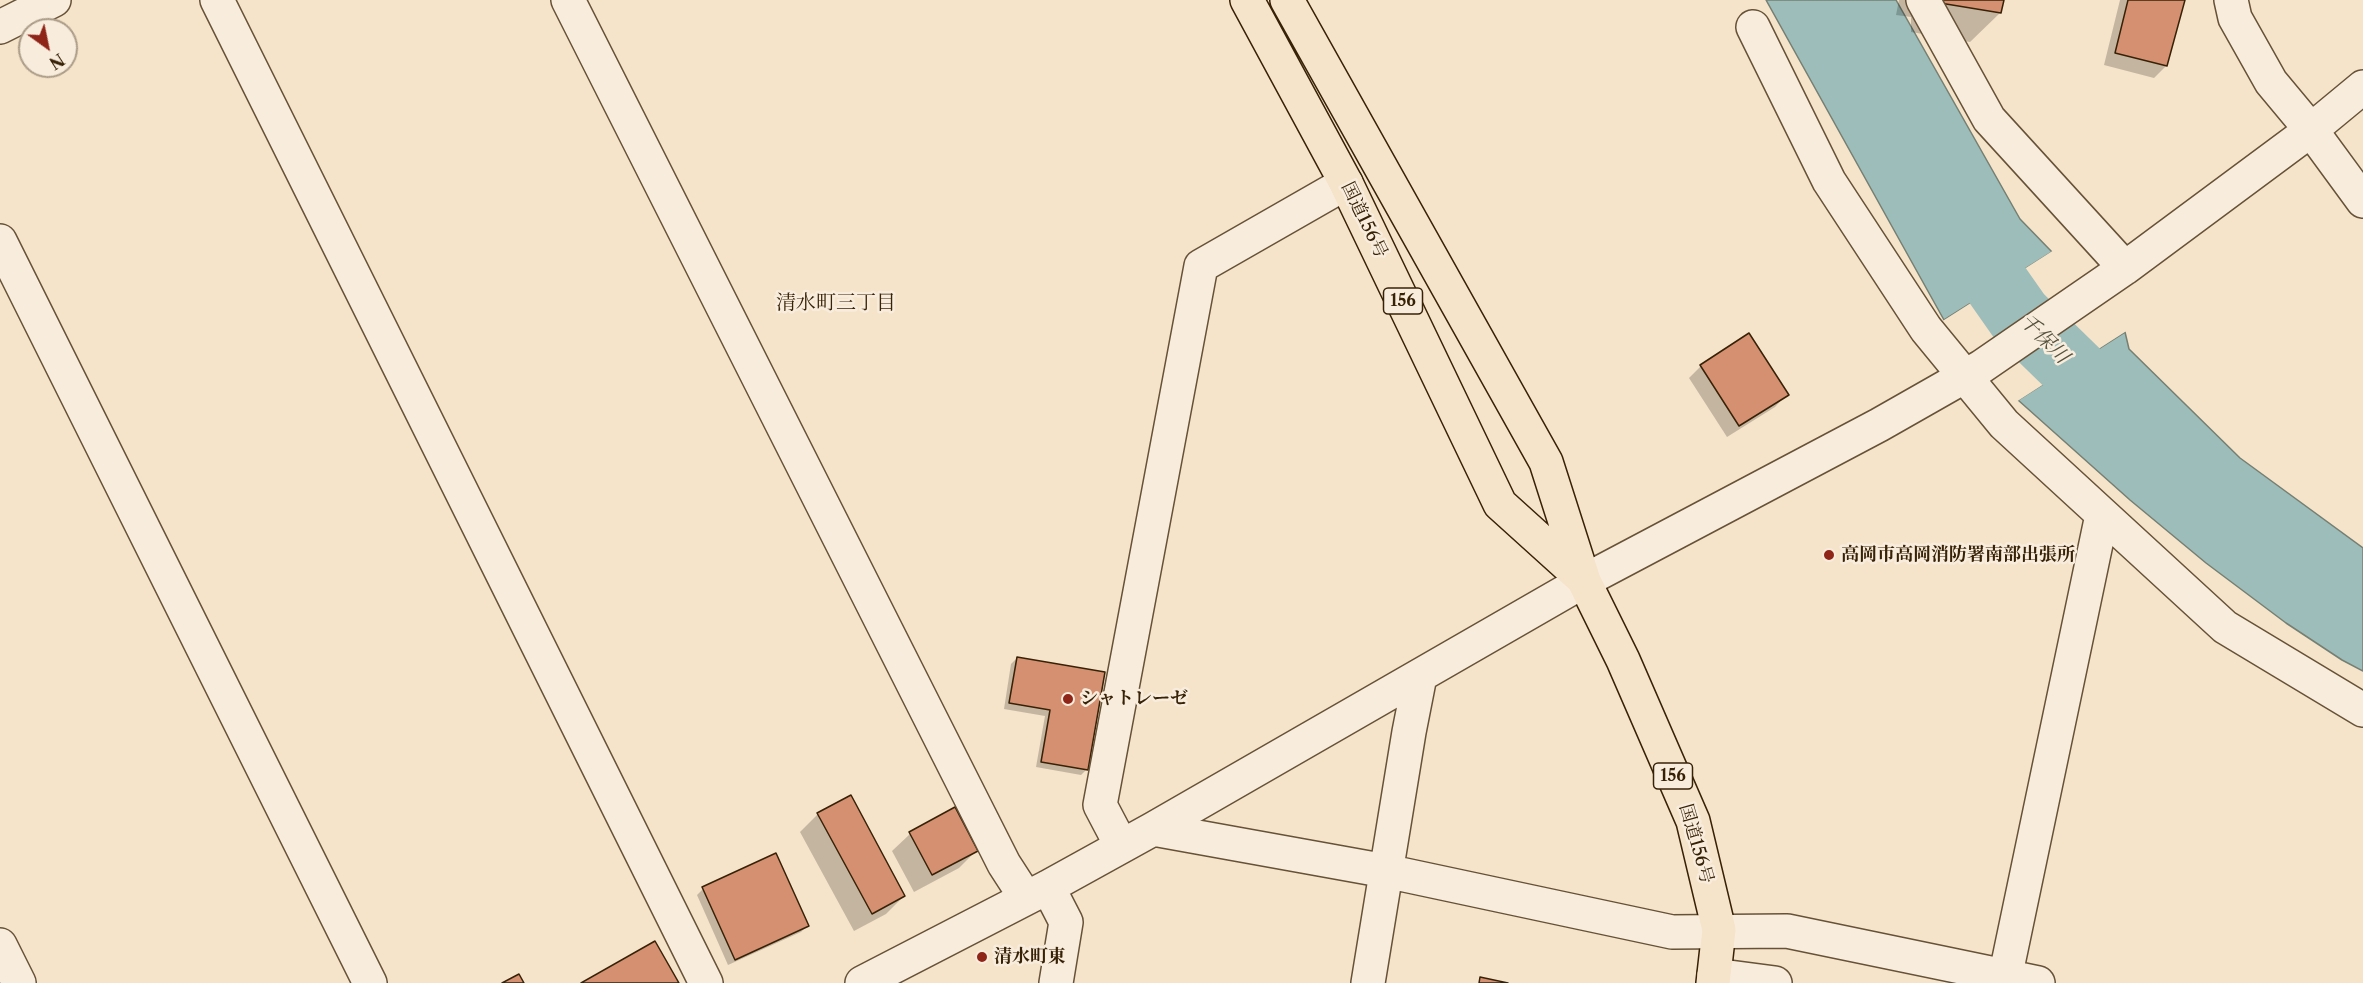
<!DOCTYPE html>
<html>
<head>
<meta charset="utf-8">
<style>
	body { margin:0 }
	#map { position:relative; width:2363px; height:983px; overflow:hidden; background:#f5e3ca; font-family:"Libre Caslon Text",serif }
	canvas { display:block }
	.north { position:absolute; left:18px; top:18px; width:60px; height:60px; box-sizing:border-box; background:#f8eddd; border:2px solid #ab9c87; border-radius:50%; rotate:147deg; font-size:16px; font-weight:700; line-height:24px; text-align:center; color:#382207 }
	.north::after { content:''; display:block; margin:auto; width:21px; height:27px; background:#8f2418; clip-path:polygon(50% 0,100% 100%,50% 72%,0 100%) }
</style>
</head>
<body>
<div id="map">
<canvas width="2363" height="983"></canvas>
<div class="north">N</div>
</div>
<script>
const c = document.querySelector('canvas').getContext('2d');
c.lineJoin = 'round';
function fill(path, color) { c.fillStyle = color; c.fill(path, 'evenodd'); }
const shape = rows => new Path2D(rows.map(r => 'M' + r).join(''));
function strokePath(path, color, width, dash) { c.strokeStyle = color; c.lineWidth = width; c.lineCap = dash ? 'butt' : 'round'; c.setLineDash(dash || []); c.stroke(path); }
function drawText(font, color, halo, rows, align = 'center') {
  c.font = font + ' "Libre Caslon Text","Noto Serif JP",serif'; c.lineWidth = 5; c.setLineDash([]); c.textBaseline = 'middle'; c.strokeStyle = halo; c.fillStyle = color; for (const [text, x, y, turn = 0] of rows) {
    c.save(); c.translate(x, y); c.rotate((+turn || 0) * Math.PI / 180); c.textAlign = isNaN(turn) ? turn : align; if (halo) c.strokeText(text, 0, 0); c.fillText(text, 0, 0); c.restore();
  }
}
const water = shape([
	[1766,0,1896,0,2020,219,2052,252,1944,320,1766,0],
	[2125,332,2129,349,2240,458,2363,548,2363,671,2342,660,2286,623,2206,563,2130,500,2018,400,2125,332]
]);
fill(water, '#9dbdba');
strokePath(water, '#757f72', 1.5);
fill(shape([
	[2054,250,2054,254,1945,323,1941,322],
	[2124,329,2128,330,2016,402,2017,398]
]), '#f5e3ca');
fill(shape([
	[1899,0,2002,0,2000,13,1970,42,1911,32,1911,17,1896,15],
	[2120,0,2183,0,2166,66,2154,78,2104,65],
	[1701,366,1787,394,1775,407,1727,437,1689,378],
	[1017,658,1104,674,1087,769,1081,775,1036,767,1045,716,1004,709,1011,664],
	[818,814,904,896,886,914,854,931,800,832],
	[910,834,977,850,959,868,914,892,892,851],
	[703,889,807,926,801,932,728,965,697,895]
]), '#0003');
strokePath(shape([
	[1946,212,2019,316,2136,430]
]), '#9dbdba', 66);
const building = shape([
	[1940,0,2004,0,2001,13,1940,3,1940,0],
	[2128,0,2185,0,2167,66,2115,53,2128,0],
	[1749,333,1789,395,1739,426,1700,365,1749,333],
	[1017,657,1105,672,1088,770,1041,762,1050,710,1009,703,1017,657],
	[851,795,905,896,872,914,817,813,851,795],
	[955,807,978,851,932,875,909,832,955,807],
	[776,853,809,926,735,960,702,887,776,853],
	[655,941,679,983,581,983,655,941],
	[519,974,524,983,502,983,519,974],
	[1480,977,1508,983,1479,983,1480,977]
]);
fill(building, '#d49071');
strokePath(building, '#382207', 1.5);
const minor = shape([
	[217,0,706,983],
	[568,0,1004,864,1026,898],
	[1923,0,1989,119,2125,268],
	[2231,0,2235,18,2271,82,2311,130,2363,201],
	[0,27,54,0],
	[1753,27,1829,181,1926,329,2004,424,2225,627,2363,710],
	[0,241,370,983],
	[1153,829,1386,871,1672,932,1787,931,2038,983],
	[1121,845,1100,805,1201,266,1346,183],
	[1048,887,1066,922,1056,983],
	[0,945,19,983],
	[1714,975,1775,983],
	[862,983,1048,887,1153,829,1584,581,1879,425,1981,367,2125,268,2311,130,2363,87],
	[1368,983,1409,732,1420,676],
	[2004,983,2102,515]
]);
const highway = shape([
	[1247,0,1346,183,1500,504,1583,579],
	[1287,0,1546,462,1584,581,1623,660,1693,821,1719,930,1713,983]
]);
strokePath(minor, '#675238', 36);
strokePath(highway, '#382207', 36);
strokePath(minor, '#f8eddd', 33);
strokePath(highway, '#f5e3ca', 33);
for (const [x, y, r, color] of [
	[1829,555,6,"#8f2418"],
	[1068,699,6,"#8f2418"],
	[982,957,6,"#8f2418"]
]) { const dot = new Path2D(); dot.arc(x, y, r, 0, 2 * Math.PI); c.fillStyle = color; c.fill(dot); strokePath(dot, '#f8eddd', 2); }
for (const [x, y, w] of [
	[1403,301,39],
	[1673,776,39]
]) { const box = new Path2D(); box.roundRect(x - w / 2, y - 13, w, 26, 4.5); c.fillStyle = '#f8eddd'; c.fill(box); strokePath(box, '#382207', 1.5); }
drawText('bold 16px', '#382207', null, [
	["156",1403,301],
	["156",1673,776]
]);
drawText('18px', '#382207', '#f8eddd', [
	["国道156号",1364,220,64],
	["国道156号",1696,844,74]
]);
drawText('bold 18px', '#382207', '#f8eddd', [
	["高岡市高岡消防署南部出張所",1841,555],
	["シャトレーゼ",1080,699],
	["清水町東",994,957]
], 'left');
drawText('20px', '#382207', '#f8eddd', [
	["清水町三丁目",836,303]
]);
drawText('italic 20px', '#56503d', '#f8eddd', [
	["千保川",2044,339,45]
]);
</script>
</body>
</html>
